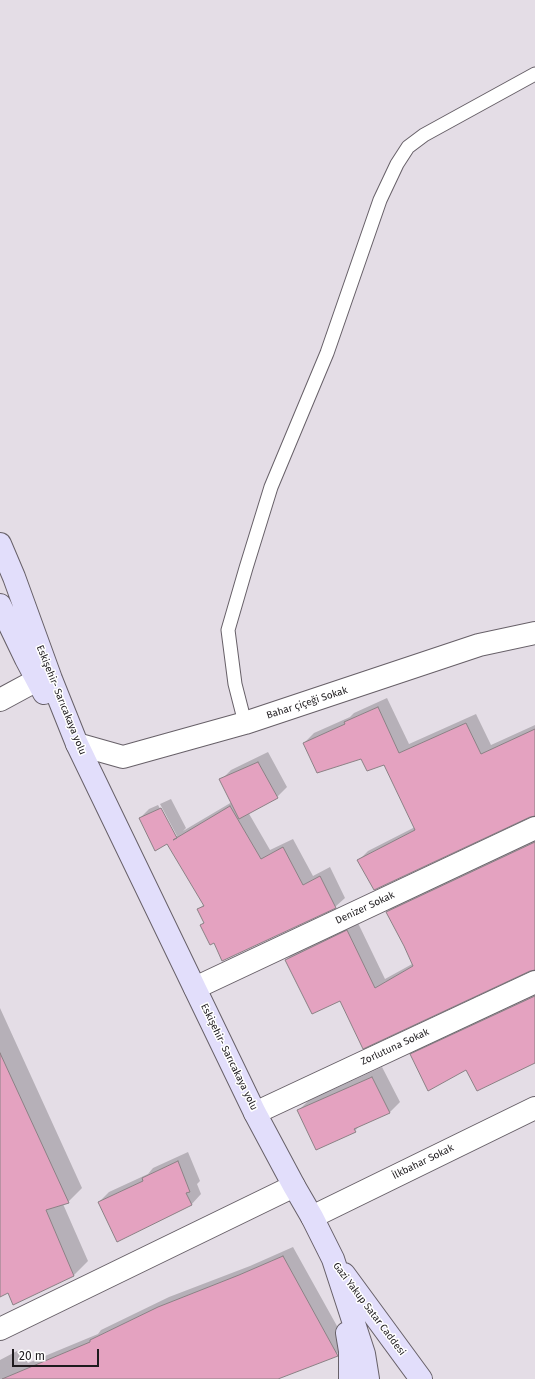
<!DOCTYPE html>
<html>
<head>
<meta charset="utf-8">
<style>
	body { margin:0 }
	#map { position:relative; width:535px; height:1379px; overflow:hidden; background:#e4dde6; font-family:"Fira Sans",sans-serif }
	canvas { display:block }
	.scale { position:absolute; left:12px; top:1349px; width:87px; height:18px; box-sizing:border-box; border:2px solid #1e1b1e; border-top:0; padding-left:5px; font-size:12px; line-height:14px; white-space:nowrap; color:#1e1b1e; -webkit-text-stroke:3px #fff; paint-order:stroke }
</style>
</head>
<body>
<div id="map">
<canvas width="535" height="1379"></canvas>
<div class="scale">20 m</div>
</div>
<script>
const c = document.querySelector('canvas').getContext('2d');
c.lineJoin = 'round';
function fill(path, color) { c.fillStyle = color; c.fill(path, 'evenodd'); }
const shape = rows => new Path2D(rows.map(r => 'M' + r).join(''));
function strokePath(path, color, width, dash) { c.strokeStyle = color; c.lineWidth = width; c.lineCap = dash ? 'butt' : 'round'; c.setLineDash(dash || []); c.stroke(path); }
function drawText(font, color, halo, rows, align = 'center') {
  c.font = font + ' "Fira Sans",sans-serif'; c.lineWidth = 3; c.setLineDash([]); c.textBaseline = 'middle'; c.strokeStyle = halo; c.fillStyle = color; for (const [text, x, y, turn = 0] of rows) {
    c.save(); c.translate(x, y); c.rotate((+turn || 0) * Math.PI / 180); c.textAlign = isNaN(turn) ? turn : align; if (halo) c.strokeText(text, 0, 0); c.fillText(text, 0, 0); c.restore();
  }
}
fill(shape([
	[387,698,409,744,476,714,491,745,535,725,535,815,359,860,368,851,415,827,384,764,304,743,314,733,350,717,354,713],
	[268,752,287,787,277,797,248,812,270,850,293,839,313,876,330,867,345,898,335,907,215,942,201,925,204,922,198,910,204,904,167,842,140,818,149,809,158,805,175,836,177,836,160,804,171,799,186,828,183,831,232,802,221,780,231,770],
	[535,837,535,969,340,1000,286,960,296,950,357,921,385,979,414,963,387,912,396,903],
	[535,991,535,1063,467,1069,411,1055,421,1045],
	[0,1008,82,1188,68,1202,63,1204,88,1261,74,1275,13,1304,8,1292,0,1296],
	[382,1067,400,1102,390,1112,360,1125,355,1131,298,1111,308,1101],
	[188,1152,200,1181,197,1184,201,1194,191,1205,99,1202,109,1192,148,1174,153,1168],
	[293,1247,347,1344,337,1354,275,1379,0,1379,0,1360,17,1351,22,1361,26,1360,28,1363,98,1334,101,1330,169,1297,250,1266]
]), '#0003');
const building = shape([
	[378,707,399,753,466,723,481,754,535,729,535,816,530,817,374,890,357,860,415,830,384,765,367,771,361,759,317,773,303,743,345,724,344,722,378,707],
	[258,762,278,798,239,819,219,779,258,762],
	[230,806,261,859,283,847,303,885,320,876,336,908,222,961,214,943,210,945,200,925,204,923,197,909,204,906,167,844,155,851,139,818,161,808,177,838,173,840,230,806],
	[535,842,535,970,530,971,363,1049,340,1001,312,1014,285,960,347,930,375,988,413,966,404,946,386,912,535,842],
	[535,996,535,1063,477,1091,466,1070,428,1091,410,1054,535,996],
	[0,1053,69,1203,46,1210,74,1276,13,1305,8,1293,0,1297,0,1053],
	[372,1077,390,1113,354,1129,356,1132,316,1150,297,1110,372,1077],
	[178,1161,190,1192,186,1193,192,1205,117,1242,98,1202,143,1181,142,1178,178,1161],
	[283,1256,338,1356,278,1379,2,1379,90,1342,90,1340,158,1307,239,1275,283,1256]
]);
fill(building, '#e4a2c0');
strokePath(building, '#8b8185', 1);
const service = shape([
	[245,723,235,684,228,630,246,568,271,487,327,353,380,200,397,164,408,147,424,135,535,74]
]);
const minor = shape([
	[0,700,37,680],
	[77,744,123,757,245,723,479,645,535,633],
	[195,988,535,828],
	[255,1113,535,982],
	[0,1329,294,1186]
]);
const tertiary = shape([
	[312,1217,535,1108]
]);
const secondary = shape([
	[0,544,14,577,51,679,77,744,255,1113,294,1186,312,1217,333,1259,364,1354,368,1379],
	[0,605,26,659,44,693],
	[344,1274,421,1379],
	[347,1333,350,1351,350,1379]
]);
strokePath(service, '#676068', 15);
strokePath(minor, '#676068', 24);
strokePath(tertiary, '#676068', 24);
strokePath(secondary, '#676068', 24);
strokePath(service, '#fff', 13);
strokePath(minor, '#fff', 22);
strokePath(tertiary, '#fff', 22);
strokePath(secondary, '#e2defb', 22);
drawText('10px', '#1e1b1e', '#fff', [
	["Eskişehir- Sarıcakaya yolu",61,700,68],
	["Bahar çiçeği Sokak",307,703,-18],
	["Denizer Sokak",365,908,-25],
	["Zorlutuna Sokak",395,1047,-25],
	["Eskişehir- Sarıcakaya yolu",229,1057,64],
	["İlkbahar Sokak",423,1162,-26],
	["Gazi Yakup Satar Caddesi",369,1309,53]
]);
</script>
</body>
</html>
